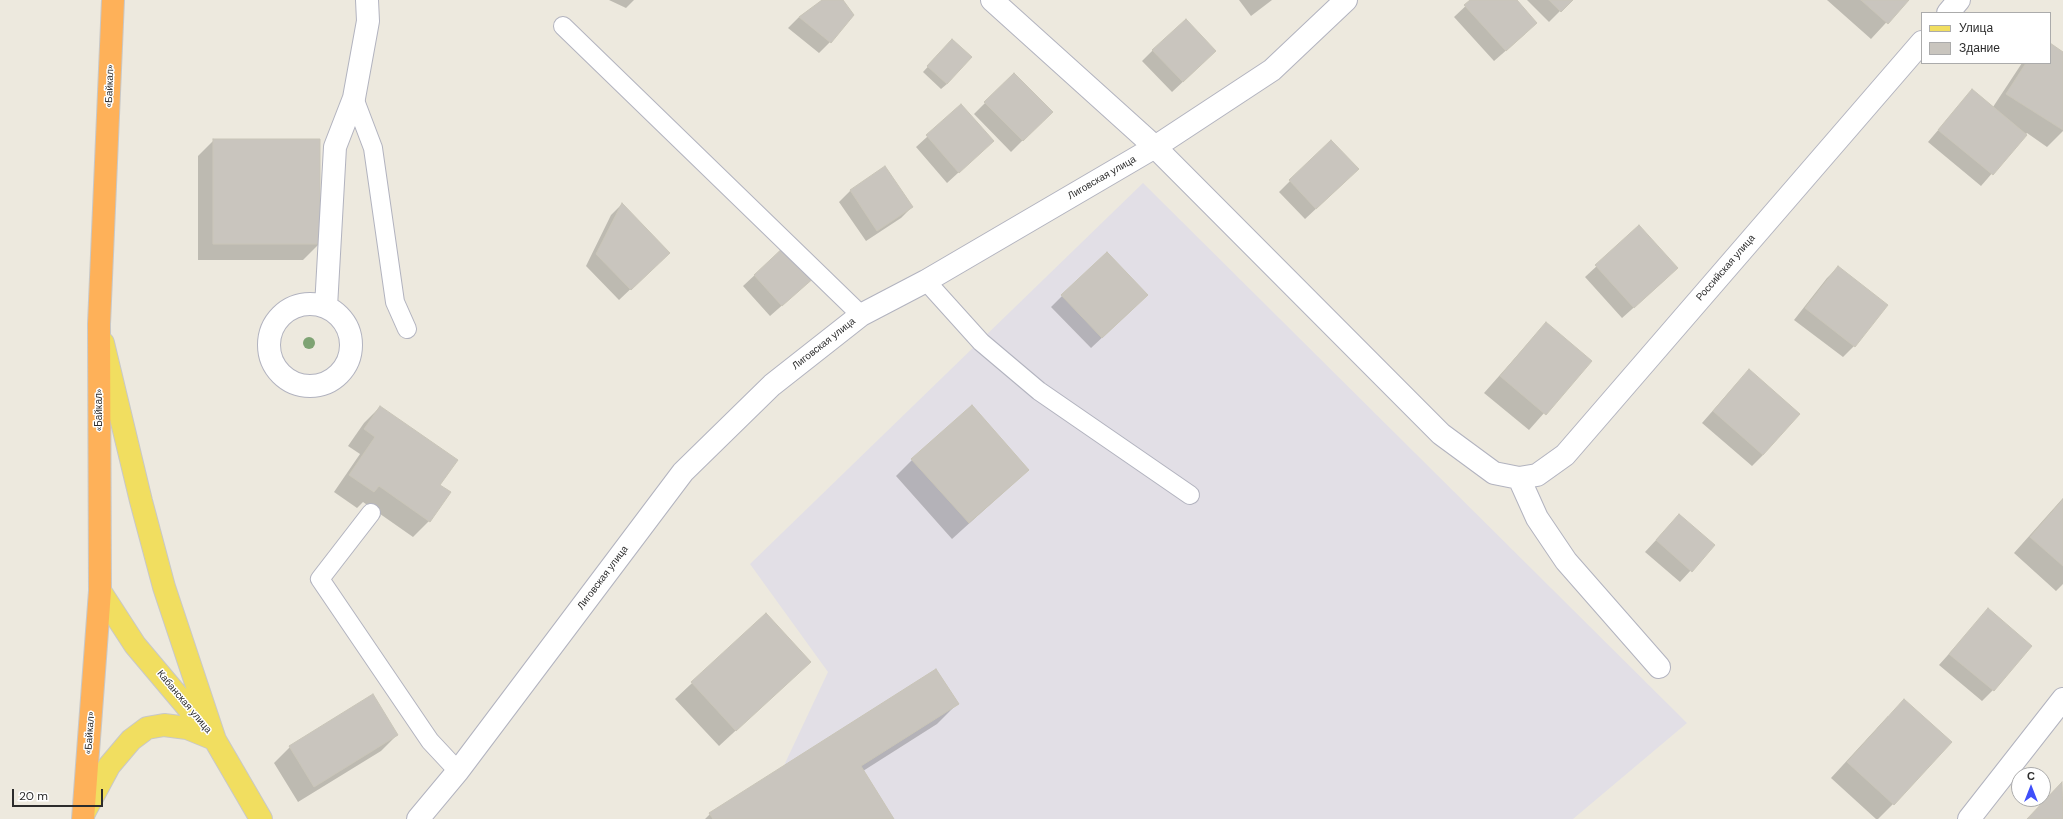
<!DOCTYPE html>
<html>
<head>
<meta charset="utf-8">
<style>
	body { margin:0 }
	#map { position:relative; width:2063px; height:819px; overflow:hidden; background:#ede9de; font-family:"DM Sans",sans-serif }
	canvas { display:block }
	.legend { position:absolute; left:1921px; top:12px; width:130px; height:52px; box-sizing:border-box; background:#fff; border:1px solid #ababab; margin:0; padding:5px 7px; list-style:none; font-size:12px; color:#2c2c2c }
	.legend li { display:flex; align-items:center; gap:8px; height:20px }
	.legend b { width:20px; border:1px solid #ababab }
	.north { position:absolute; left:2011px; top:767px; width:40px; height:40px; box-sizing:border-box; background:#fff; border:1px solid #ababab; border-radius:50%; rotate:0deg; font-size:11px; font-weight:700; line-height:16px; text-align:center; color:#2c2c2c }
	.north::after { content:''; display:block; margin:auto; width:14px; height:18px; background:#3f4ffa; clip-path:polygon(50% 0,100% 100%,50% 72%,0 100%) }
	.scale { position:absolute; left:12px; top:789px; width:91px; height:18px; box-sizing:border-box; border:2px solid #2c2c2c; border-top:0; padding-left:5px; font-size:12px; line-height:14px; white-space:nowrap; color:#2c2c2c; -webkit-text-stroke:3px #fff; paint-order:stroke }
</style>
</head>
<body>
<div id="map">
<canvas width="2063" height="819"></canvas>
<ul class="legend">
<li><b style="height:5px;background:#f1de60"></b>Улица</li>
<li><b style="height:11px;background:#c9c5be"></b>Здание</li>
</ul>
<div class="north">С</div>
<div class="scale">20 m</div>
</div>
<script>
const c = document.querySelector('canvas').getContext('2d');
c.lineJoin = 'round';
function fill(path, color) { c.fillStyle = color; c.fill(path, 'evenodd'); }
const shape = rows => new Path2D(rows.map(r => 'M' + r).join(''));
function strokePath(path, color, width, dash) { c.strokeStyle = color; c.lineWidth = width; c.lineCap = dash ? 'butt' : 'round'; c.setLineDash(dash || []); c.stroke(path); }
function drawText(font, color, halo, rows, align = 'center') {
  c.font = font + ' "DM Sans",sans-serif'; c.lineWidth = 3; c.setLineDash([]); c.textBaseline = 'middle'; c.strokeStyle = halo; c.fillStyle = color; for (const [text, x, y, turn = 0] of rows) {
    c.save(); c.translate(x, y); c.rotate((+turn || 0) * Math.PI / 180); c.textAlign = isNaN(turn) ? turn : align; if (halo) c.strokeText(text, 0, 0); c.fillText(text, 0, 0); c.restore();
  }
}
fill(shape([
	[1143,183,1687,723,1573,819,732,819,771,793,828,672,750,564]
]), '#e2dfe6');
fill(shape([
	[609,0,634,0,626,8],
	[823,0,841,0,830,42,819,53,788,28,799,17],
	[1239,0,1272,0,1251,16],
	[1472,0,1515,0,1525,34,1494,61,1454,17],
	[1527,0,1571,0,1549,22],
	[1827,0,1907,0,1871,39],
	[2050,45,2063,53,2063,131,2047,147,2027,133,1981,186,1928,142,1972,90,1993,107,2022,63,2050,63],
	[947,46,947,84,941,89,923,72],
	[1153,50,1204,62,1172,92,1142,61],
	[1014,74,1051,112,1011,152,974,114],
	[961,106,993,141,947,183,916,147],
	[214,140,319,244,303,260,198,260,198,156],
	[885,168,912,207,901,218,866,241,839,202,850,191],
	[1347,180,1305,219,1279,192,1290,181],
	[622,204,657,264,619,300,586,266,611,215],
	[1639,227,1666,279,1622,318,1585,277],
	[787,245,803,287,770,316,743,286],
	[1838,267,1854,346,1843,357,1794,320,1827,278],
	[1062,296,1136,306,1091,348,1051,307],
	[1546,323,1590,361,1529,430,1484,393],
	[1738,382,1763,455,1752,466,1702,423],
	[380,407,439,486,429,521,413,537,363,502,357,508,334,492,360,454,348,446,364,423],
	[912,460,1028,470,952,539,896,476],
	[2063,498,2063,584,2056,591,2014,553],
	[1679,515,1714,545,1680,582,1645,552],
	[1988,610,1993,690,1982,701,1939,665],
	[766,614,810,662,719,746,675,699],
	[957,704,937,724,863,771,893,819,705,819,710,814],
	[1888,716,1893,804,1878,819,1876,819,1831,778],
	[397,735,381,751,298,802,274,763,290,747],
	[2062,783,2063,819,2028,819,2051,794]
]), '#0003');
const building = shape([
	[822,0,843,0,854,15,831,43,799,17,822,0],
	[1470,0,1517,0,1537,23,1506,51,1464,5,1470,0],
	[1549,0,1573,0,1561,12,1549,0],
	[1861,0,1909,0,1888,24,1861,0],
	[1186,19,1216,51,1183,82,1152,50,1186,19],
	[952,39,972,57,947,84,927,66,952,39],
	[2050,43,2063,52,2063,130,2006,94,2026,63,2050,63,2050,43],
	[1014,73,1053,112,1023,141,984,102,1014,73],
	[1972,89,2027,135,1993,175,1938,130,1972,89],
	[961,104,994,141,959,173,926,135,961,104],
	[213,139,320,139,320,244,213,244,213,139],
	[1331,140,1359,169,1316,209,1289,180,1331,140],
	[885,166,913,207,877,231,850,190,885,166],
	[622,203,670,253,631,290,596,254,622,203],
	[1639,225,1678,268,1634,308,1595,265,1639,225],
	[787,244,816,276,782,306,754,275,787,244],
	[1107,252,1148,295,1102,338,1061,295,1107,252],
	[1838,266,1888,305,1855,347,1805,308,1838,266],
	[1546,322,1592,361,1546,415,1500,376,1546,322],
	[1749,369,1800,414,1763,455,1713,411,1749,369],
	[972,405,1029,470,969,523,911,459,972,405],
	[380,406,458,460,440,485,451,492,430,522,379,486,374,492,349,475,375,437,364,429,380,406],
	[2063,499,2063,566,2030,537,2063,499],
	[1679,514,1715,545,1692,572,1656,540,1679,514],
	[1988,608,2032,646,1994,691,1949,654,1988,608],
	[766,613,811,662,736,731,691,682,766,613],
	[936,669,959,704,861,766,894,819,713,819,709,813,936,669],
	[373,694,398,735,314,787,289,746,373,694],
	[1904,699,1952,742,1894,805,1847,762,1904,699],
	[2062,782,2063,819,2027,819,2062,782]
]);
fill(building, '#c9c5be');
strokePath(building, '#c9c5b8', 1);
const lane = shape([
	[563,26,861,315],
	[354,98,373,148,395,302,407,329],
	[926,281,981,342,1039,391,1190,495],
	[371,513,320,579,430,741,458,771]
]);
const street = shape([
	[992,0,1155,147,1441,434,1494,473,1519,478,1537,518,1566,561,1659,667],
	[1948,13,1959,0],
	'269 345a41 41 0 1 1 82 0a41 41 0 1 1-82 0Z',
	[326,307,335,147,354,98,368,21,367,0],
	[1519,478,1537,475,1565,455,1922,42],
	[418,819,458,771,683,472,772,385,861,315,926,281,1155,147,1272,70,1346,0],
	[1969,819,2063,699]
]);
const primary = shape([
	[103,343,141,501,164,587,215,740],
	[100,591,135,645,215,740,261,819],
	[85,811,109,766,131,740,147,728,164,725,187,728,214,739]
]);
const highway = shape([
	[83,819,100,591,99,324,113,0]
]);
strokePath(lane, '#b2b3bf', 20);
strokePath(street, '#b2b3bf', 24);
strokePath(primary, '#c8c8c8', 24);
strokePath(highway, '#c8c8c8', 24);
strokePath(lane, '#fff', 18);
strokePath(street, '#fff', 22);
strokePath(primary, '#f1de60', 22);
strokePath(highway, '#feb159', 22);
c.fillStyle = '#7ea373';
for (const [x, y] of [
	[309,343]
]) { c.beginPath(); c.arc(x, y, 6, 0, 2 * Math.PI); c.fill(); }
drawText('10px', '#2c2c2c', '#fff', [
	["«Байкал»",110,86,-88],
	["Лиговская улица",1102,178,-30],
	["Российская улица",1726,268,-49],
	["Лиговская улица",824,344,-38],
	["«Байкал»",99,410,-90],
	["Лиговская улица",603,578,-53],
	["Кабанская улица",184,702,50],
	["«Байкал»",90,733,-86]
]);
</script>
</body>
</html>
